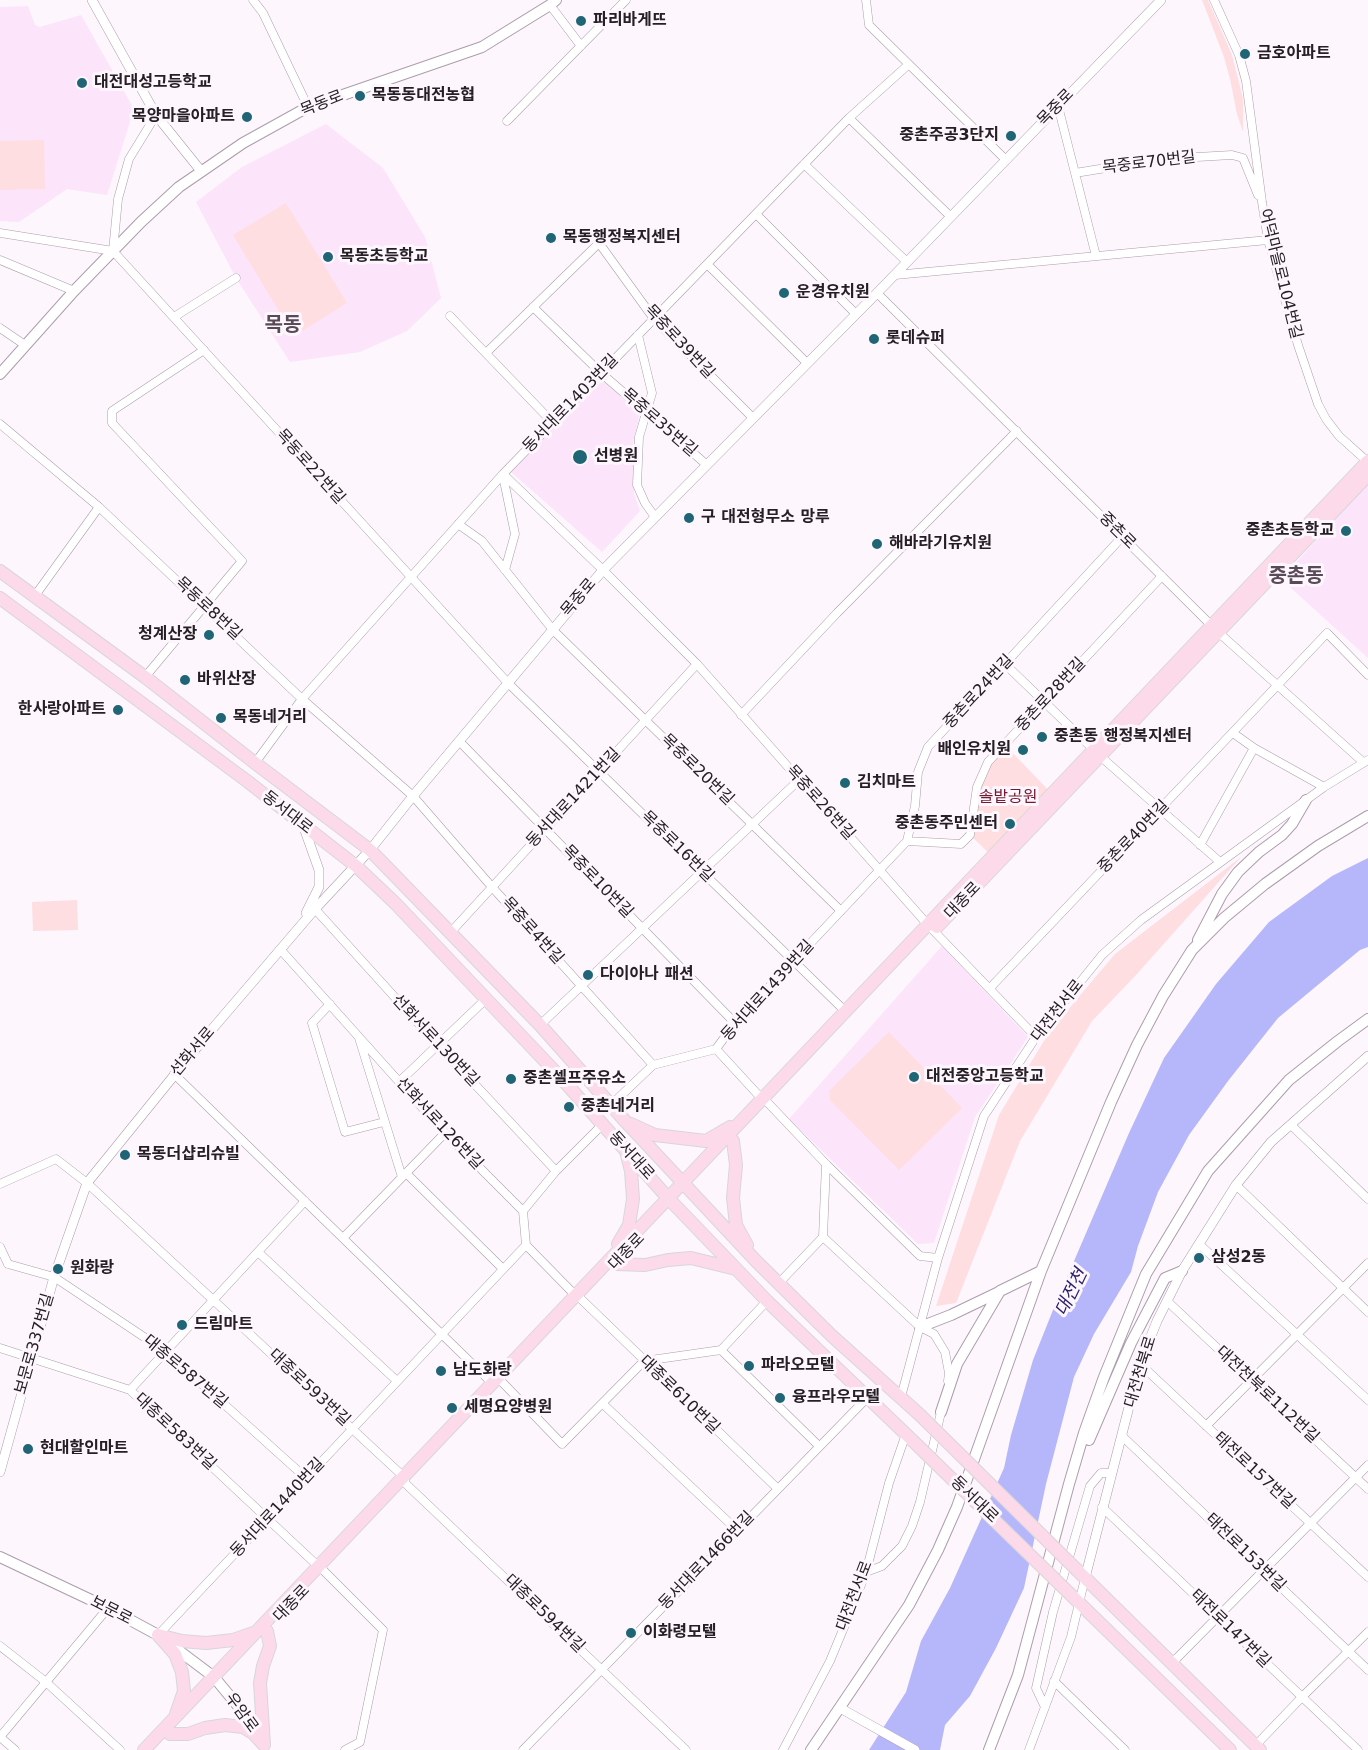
<!DOCTYPE html>
<html>
<head>
<meta charset="utf-8">
<style>
	body { margin:0 }
	canvas { display:block; background:#fdf6fd }
</style>
</head>
<body>
<canvas width="1368" height="1750"></canvas>
<script>
const c = document.querySelector('canvas').getContext('2d');
c.lineJoin = 'round';
function fill(path, color) { c.fillStyle = color; c.fill(path, 'evenodd'); }
const shape = rows => new Path2D(rows.map(r => 'M' + r).join(''));
function strokePath(path, color, width, dash) { c.strokeStyle = color; c.lineWidth = width; c.lineCap = dash ? 'butt' : 'round'; c.setLineDash(dash || []); c.stroke(path); }
function drawText(font, color, halo, rows, align = 'center') {
  c.font = font + ' "DejaVu Sans","Noto Sans KR",sans-serif'; c.lineWidth = 6; c.setLineDash([]); c.textBaseline = 'middle'; c.strokeStyle = halo; c.fillStyle = color; for (const [text, x, y, turn = 0] of rows) {
    c.save(); c.translate(x, y); c.rotate((+turn || 0) * Math.PI / 180); c.textAlign = isNaN(turn) ? turn : align; if (halo) c.strokeText(text, 0, 0); c.fillText(text, 0, 0); c.restore();
  }
}
fill(shape([
	[28,6,35,25,40,27,81,15,134,109,107,195,67,189,19,222,0,221,0,7],
	[326,124,383,168,425,237,441,298,407,331,360,352,290,362,236,278,196,202,242,167],
	[602,380,640,414,633,442,634,494,640,511,602,552,511,472],
	[1368,483,1368,658,1281,579],
	[942,946,1028,1037,975,1117,934,1243,918,1244,789,1119]
]), '#fce4fb');
fill(shape([
	[1202,0,1208,0,1232,55,1243,99,1243,132,1237,114,1230,79,1224,57],
	[44,140,45,189,0,190,0,141],
	[286,203,347,303,294,336,233,235],
	[1004,744,1055,797,996,860,970,835,977,787,988,762],
	[1241,857,1136,975,1092,1021,1020,1141,956,1303,936,1306,999,1115,1050,1031,1115,954],
	[77,900,78,930,33,931,32,902],
	[889,1032,962,1108,899,1170,830,1100,829,1091]
]), '#fedee1');
fill(shape([
	[1368,858,1368,947,1360,950,1278,1018,1228,1081,1189,1135,1158,1192,1138,1246,1131,1272,1094,1334,1074,1377,1046,1484,1024,1588,996,1648,970,1696,945,1725,940,1750,869,1750,906,1692,921,1641,950,1588,1004,1468,1011,1435,1033,1360,1053,1310,1129,1133,1164,1058,1216,984,1269,922,1332,876]
]), '#b6b7fb');
const minor = shape([
	[253,0,263,13,308,107],
	[866,0,869,25,1006,160],
	[1214,0,1239,55,1246,81,1262,202,1268,240,1298,345,1318,404,1326,419,1339,436,1368,462],
	[550,5,581,46],
	[1058,106,1075,173,1162,159,1232,155,1243,158,1258,195],
	[849,118,951,217],
	[507,121,626,0],
	[804,164,907,262],
	[1075,173,1096,256],
	[756,214,856,314],
	[0,233,113,251],
	[113,251,508,683,846,1012],
	[113,251,118,199,129,159,156,115],
	[0,260,74,291],
	[707,264,807,363],
	[895,275,1268,240],
	[877,293,1218,632,1363,762],
	[533,307,601,373,707,465],
	[450,316,553,423],
	[174,317,236,278],
	[0,328,25,345],
	[638,335,652,393,639,437,637,485,645,503,655,517],
	[486,353,599,243,654,319,753,418],
	[0,424,99,507,302,699,413,796,492,887,653,1065],
	[503,474,603,570,697,664,928,925,1036,1037],
	[503,476,515,534,505,570],
	[458,524,482,541,553,630,841,911],
	[34,597,99,507],
	[1005,664,1094,750],
	[145,677,242,561,112,423,112,411,204,350],
	[741,715,837,613,1017,431],
	[1233,733,1254,748,1324,787],
	[459,741,735,1023],
	[1100,756,1220,862],
	[255,763,302,699,503,474,849,118,908,65],
	[907,841,961,844,970,835,977,787,988,762,1162,576],
	[1200,845,1254,748],
	[315,909,438,1045,556,1171],
	[450,933,697,664],
	[280,949,445,1133,523,1211],
	[990,988,1327,633,1368,675],
	[330,1004,312,1023,345,1132,384,1122],
	[540,1025,800,779],
	[359,1038,402,1177],
	[716,1049,762,1099],
	[174,1074,493,1384],
	[399,1082,486,999],
	[769,1104,826,1164,920,1256,938,1258],
	[611,1105,653,1065,716,1049,735,1023,907,841,915,806,918,772,928,747,1123,536],
	[1291,1125,1368,1199],
	[406,1173,503,1269],
	[0,1184,56,1159,87,1183,404,1477,406,1484,686,1750],
	[1236,1185,1368,1312],
	[823,1237,920,1327,934,1334,945,1352,949,1373,948,1381],
	[343,1238,445,1133],
	[1199,1244,1368,1400],
	[526,1245,576,1296],
	[0,1247,8,1264],
	[258,1252,397,1381],
	[8,1264,54,1277,165,1351,306,1478],
	[779,1283,823,1237,826,1164],
	[582,1300,778,1489],
	[1167,1301,1368,1489],
	[0,1348,130,1390,319,1567],
	[721,1350,819,1446],
	[1140,1364,1368,1577],
	[503,1383,562,1444,644,1361,721,1350,767,1301],
	[130,1390,305,1201],
	[901,1397,938,1258,984,1116,1036,1037,1102,955,1141,920,1324,787,1368,760],
	[603,1404,737,1530],
	[1206,1426,1368,1263],
	[1122,1436,1368,1670],
	[1102,1507,1358,1750],
	[324,1571,383,1630,360,1742,345,1750],
	[866,1572,882,1566,902,1546,912,1526,920,1502,942,1408],
	[158,1635,526,1245,523,1211,556,1171,603,1124],
	[0,1646,46,1682,120,1750],
	[1172,1663,1368,1465],
	[1054,1681,1125,1750],
	[1045,1707,1036,1688,1053,1612,1090,1486,1101,1473,1111,1473],
	[0,1737,108,1608],
	[0,1737,15,1750],
	[1255,1746,1302,1697,1368,1632],
	[523,1750,867,1398],
	[783,1750,830,1661,854,1603,866,1572,889,1483,906,1434],
	[1029,1750,1071,1637,1085,1578]
]);
const tertiary = shape([
	[92,0,156,115,201,171],
	[303,825,319,870,319,887,306,913],
	[0,1472,54,1277,87,1183,202,1041,315,909,370,850,413,796,603,570,877,293,1161,0],
	[1085,1578,1140,1364,1157,1321,1182,1271,1236,1185,1271,1142,1368,1056],
	[840,1708,915,1750]
]);
const secondary = shape([
	[0,374,74,291,141,222,179,187,243,143,308,107,482,47,550,5,556,0],
	[1198,940,1222,894,1238,872,1259,852,1282,835,1292,824,1306,800],
	[920,1327,951,1315,999,1292],
	[941,1412,957,1364,1000,1291,1041,1271],
	[1089,1440,1131,1343,1165,1278,1182,1271],
	[0,1557,108,1608,158,1635,214,1677,238,1706,258,1736],
	[811,1750,909,1605,938,1550,957,1507,1041,1271,1111,1102,1137,1045,1163,996,1192,950,1224,918,1265,884,1318,846,1368,816],
	[989,1750,1018,1675,1069,1484,1084,1433,1104,1377,1146,1274,1208,1171,1289,1080,1338,1041,1368,1019]
]);
const primary = shape([
	[0,571,145,677,255,763,370,850,540,1025,626,1122,756,1261,832,1336,920,1415],
	[0,598,247,781,356,866,396,904,563,1080,668,1198,767,1301,913,1441],
	[937,927,1368,475],
	[631,1124,655,1135,706,1141,730,1127],
	[733,1141,736,1165,733,1198,736,1225,747,1245],
	[618,1244,629,1225,633,1199,631,1171,626,1151],
	[616,1264,645,1265,668,1260,691,1258,736,1269],
	[1077,1570,1260,1750],
	[1070,1594,1230,1750],
	[158,1635,182,1641,206,1643,233,1640,253,1633],
	[159,1636,175,1654,182,1672,184,1691,176,1714],
	[170,1734,188,1734,205,1728,225,1725,243,1727,253,1733,264,1745],
	[264,1745,260,1683,263,1666,270,1646,267,1631],
	[144,1750,1368,461]
]);
strokePath(minor, '#ad9dac', 9);
strokePath(tertiary, '#ad9dac', 10);
strokePath(secondary, '#ad9dac', 12);
strokePath(primary, '#d8d7d8', 14);
strokePath(minor, '#fff', 8);
strokePath(tertiary, '#fff', 9);
strokePath(secondary, '#fff', 10);
strokePath(primary, '#fcdae9', 12);
const primaryBridge = shape([
	[920,1415,1077,1570],
	[913,1441,1070,1594]
]);
strokePath(primaryBridge, '#d8d7d8', 14, []);
strokePath(primaryBridge, '#fcdae9', 12);
for (const [x, y, r, color] of [
	[581,21,6,"#1f6575"],
	[1245,54,6,"#1f6575"],
	[82,83,6,"#1f6575"],
	[360,96,6,"#1f6575"],
	[247,117,6,"#1f6575"],
	[1011,136,6,"#1f6575"],
	[551,238,6,"#1f6575"],
	[328,257,6,"#1f6575"],
	[784,293,6,"#1f6575"],
	[874,339,6,"#1f6575"],
	[580,457,8,"#1f6575"],
	[689,518,6,"#1f6575"],
	[1346,531,6,"#1f6575"],
	[877,544,6,"#1f6575"],
	[209,635,6,"#1f6575"],
	[185,680,6,"#1f6575"],
	[118,710,6,"#1f6575"],
	[221,718,6,"#1f6575"],
	[1042,737,6,"#1f6575"],
	[1023,750,6,"#1f6575"],
	[845,783,6,"#1f6575"],
	[1010,824,6,"#1f6575"],
	[588,975,6,"#1f6575"],
	[914,1077,6,"#1f6575"],
	[511,1079,6,"#1f6575"],
	[569,1107,6,"#1f6575"],
	[125,1155,6,"#1f6575"],
	[1199,1258,6,"#1f6575"],
	[58,1269,6,"#1f6575"],
	[182,1325,6,"#1f6575"],
	[749,1366,6,"#1f6575"],
	[441,1371,6,"#1f6575"],
	[780,1398,6,"#1f6575"],
	[452,1408,6,"#1f6575"],
	[28,1449,6,"#1f6575"],
	[631,1633,6,"#1f6575"]
]) { const dot = new Path2D(); dot.arc(x, y, r, 0, 2 * Math.PI); c.fillStyle = color; c.fill(dot); strokePath(dot, '#fdf6fd', 2); }
drawText('bold 16px', '#262026', '#fdf6fd', [
	["파리바게뜨",593,21],
	["금호아파트",1257,54],
	["대전대성고등학교",94,83],
	["목동동대전농협",372,96],
	["목양마을아파트",235,117,"right"],
	["중촌주공3단지",999,136,"right"],
	["목동행정복지센터",563,238],
	["목동초등학교",340,257],
	["운경유치원",796,293],
	["롯데슈퍼",886,339],
	["선병원",594,457],
	["구 대전형무소 망루",701,518],
	["중촌초등학교",1334,531,"right"],
	["해바라기유치원",889,544],
	["청계산장",197,635,"right"],
	["바위산장",197,680],
	["한사랑아파트",106,710,"right"],
	["목동네거리",233,718],
	["중촌동 행정복지센터",1054,737],
	["배인유치원",1011,750,"right"],
	["김치마트",857,783],
	["중촌동주민센터",998,824,"right"],
	["다이아나 패션",600,975],
	["대전중앙고등학교",926,1077],
	["중촌셀프주유소",523,1079],
	["중촌네거리",581,1107],
	["목동더샵리슈빌",137,1155],
	["삼성2동",1211,1258],
	["원화랑",70,1269],
	["드림마트",194,1325],
	["파라오모텔",761,1366],
	["남도화랑",453,1371],
	["융프라우모텔",792,1398],
	["세명요양병원",464,1408],
	["현대할인마트",40,1449],
	["이화령모텔",643,1633]
], 'left');
drawText('16px', '#262026', '#fdf6fd', [
	["목동로",322,104,-22],
	["목중로",1056,108,-46],
	["목중로70번길",1149,163,-7],
	["어덕마을로104번길",1280,274,76],
	["목중로39번길",679,342,47],
	["동서대로1403번길",571,404,-46],
	["목중로35번길",659,423,41],
	["목동로22번길",310,467,48],
	["중촌로",1117,531,45],
	["목중로",579,598,-50],
	["목동로8번길",208,609,43],
	["중촌로24번길",979,692,-47],
	["중촌로28번길",1051,695,-47],
	["목중로20번길",697,770,44],
	["동서대로1421번길",574,798,-47],
	["목중로26번길",820,803,48],
	["동서대로",287,813,38],
	["중촌로40번길",1134,837,-46],
	["목중로16번길",677,847,44],
	["목중로10번길",597,882,46],
	["대종로",963,901,-46],
	["목중로4번길",532,931,48],
	["동서대로1439번길",768,991,-48],
	["대전천서로",1058,1011,-52],
	["선화서로130번길",435,1041,47],
	["선화서로",193,1052,-50],
	["선화서로126번길",439,1124,47],
	["동서대로",631,1156,48],
	["대종로",627,1252,-46],
	["보문로337번길",35,1344,-74],
	["대종로587번길",185,1372,40],
	["대전천북로",1141,1372,-73],
	["대종로593번길",309,1388,43],
	["대종로610번길",679,1395,44],
	["대전천북로112번길",1267,1395,43],
	["대종로583번길",175,1432,43],
	["태전로157번길",1254,1471,43],
	["동서대로",974,1500,44],
	["동서대로1440번길",278,1508,-47],
	["태전로153번길",1245,1553,44],
	["동서대로1466번길",707,1561,-46],
	["대전천서로",855,1596,-69],
	["대종로",292,1604,-46],
	["보문로",111,1611,27],
	["대종로594번길",544,1614,44],
	["태전로147번길",1230,1629,44],
	["우암로",241,1713,54]
]);
drawText('16px', '#751a30', '#fdf6fd', [
	["솔밭공원",1008,798]
]);
drawText('italic 18px', '#2c206c', '#fdf6fd', [
	["대전천",1072,1293,-64]
]);
drawText('bold 20px', '#594a58', '#fdf6fd', [
	["목동",283,326],
	["중촌동",1296,577]
]);
</script>
</body>
</html>
